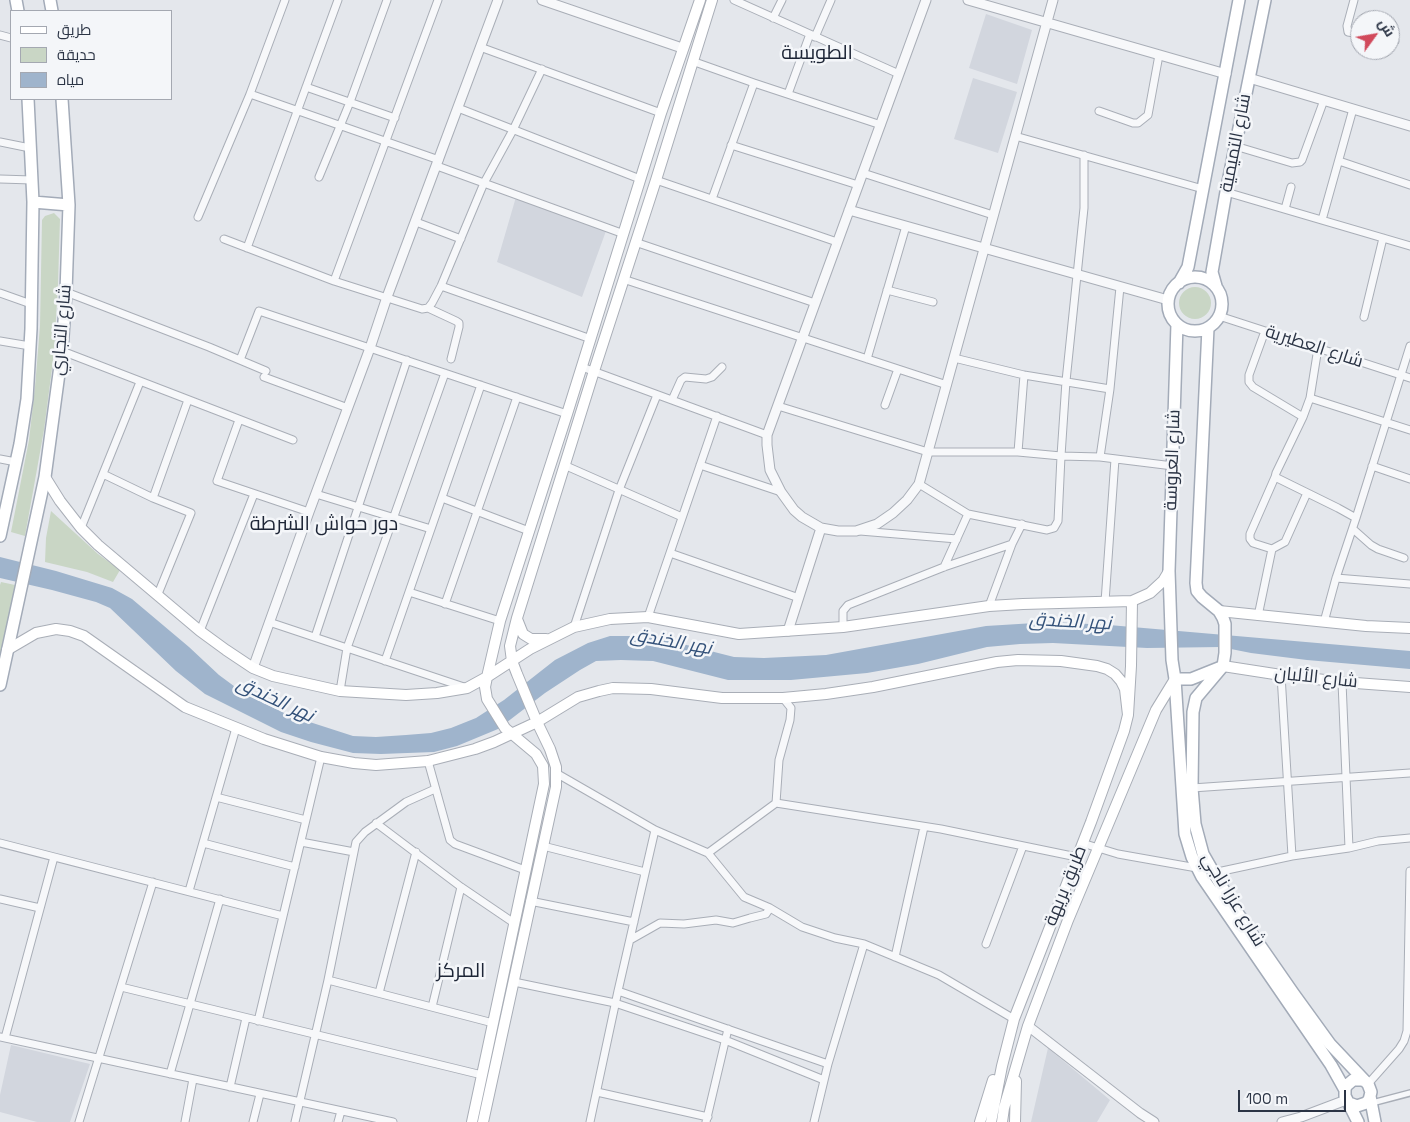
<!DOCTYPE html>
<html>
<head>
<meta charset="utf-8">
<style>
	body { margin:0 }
	#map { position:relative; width:1410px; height:1122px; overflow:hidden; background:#e4e7ec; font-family:"Space Grotesk",Cairo,sans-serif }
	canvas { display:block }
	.legend { position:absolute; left:10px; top:10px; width:162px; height:90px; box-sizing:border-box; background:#f4f6f9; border:1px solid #a4a8b1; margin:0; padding:6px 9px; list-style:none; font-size:15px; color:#2b3445 }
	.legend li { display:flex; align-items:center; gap:10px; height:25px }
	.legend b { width:25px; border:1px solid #a4a8b1 }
	.north { position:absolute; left:1350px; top:10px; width:50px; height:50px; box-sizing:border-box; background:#f4f6f9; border:1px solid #a4a8b1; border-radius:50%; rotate:58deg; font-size:14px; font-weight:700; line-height:20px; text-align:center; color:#2b3445 }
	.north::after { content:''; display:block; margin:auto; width:18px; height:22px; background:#d1495b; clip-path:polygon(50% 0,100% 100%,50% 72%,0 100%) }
	.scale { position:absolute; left:1238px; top:1090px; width:108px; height:22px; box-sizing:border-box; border:2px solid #2b3445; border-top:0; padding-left:6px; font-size:15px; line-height:18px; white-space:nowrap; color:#2b3445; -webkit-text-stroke:4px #f4f6f9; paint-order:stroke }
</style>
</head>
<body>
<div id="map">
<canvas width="1410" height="1122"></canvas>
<ul class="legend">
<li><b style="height:6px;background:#fff"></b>طريق</li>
<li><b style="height:14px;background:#c9d6c5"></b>حديقة</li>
<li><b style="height:14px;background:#9fb4cc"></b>مياه</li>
</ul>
<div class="north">ش</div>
<div class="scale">100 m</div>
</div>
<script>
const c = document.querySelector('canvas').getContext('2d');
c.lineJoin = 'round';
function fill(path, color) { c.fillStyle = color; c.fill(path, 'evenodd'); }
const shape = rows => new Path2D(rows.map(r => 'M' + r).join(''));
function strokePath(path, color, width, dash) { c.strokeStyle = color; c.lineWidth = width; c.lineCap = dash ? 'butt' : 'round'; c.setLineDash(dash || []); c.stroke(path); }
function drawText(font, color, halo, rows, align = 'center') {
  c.font = font + ' "Space Grotesk",Cairo,sans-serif'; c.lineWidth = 5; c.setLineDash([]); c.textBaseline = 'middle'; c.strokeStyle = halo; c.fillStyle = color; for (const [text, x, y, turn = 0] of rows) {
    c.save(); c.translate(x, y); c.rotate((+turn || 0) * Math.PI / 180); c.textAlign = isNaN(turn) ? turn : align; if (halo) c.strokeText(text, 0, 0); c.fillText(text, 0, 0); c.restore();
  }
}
fill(shape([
	[986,14,1032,30,1017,84,969,68],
	[973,78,1017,92,998,153,954,139],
	[516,197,606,231,582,297,497,262],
	[11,1045,90,1064,70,1122,37,1122,0,1112,0,1095],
	[1048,1048,1110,1100,1097,1122,1031,1122]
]), '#d2d6de');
fill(shape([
	[54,213,60,219,58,284,54,353,44,430,25,536,11,532,29,440,35,387,40,326,42,220,45,216],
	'1179 303a16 16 0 1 1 32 0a16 16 0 1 1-32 0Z',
	[51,511,98,554,120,570,113,582,87,572,45,562,46,538],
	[1,582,15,585,0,662,0,585]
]), '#c9d6c5');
fill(shape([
	[0,557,56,571,112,588,132,599,189,647,219,675,242,692,288,715,353,736,376,737,406,735,431,733,451,728,476,718,504,700,555,660,588,643,610,636,651,636,734,657,764,658,826,655,986,626,1051,622,1109,625,1410,651,1410,669,1307,660,1251,653,1221,647,1147,648,1053,643,1020,644,987,647,918,664,867,673,791,680,728,680,653,661,621,660,596,661,580,670,545,693,498,729,457,746,434,752,381,754,353,753,311,742,281,732,205,694,176,671,110,608,96,602,52,590,0,578]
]), '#9fb4cc');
const pedestrian = shape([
	[1372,1103,1410,1093]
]);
const minor = shape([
	[734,0,899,74],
	[1354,0,1347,26,1348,32,1360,34],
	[773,18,782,0],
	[0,35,11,38],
	[815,37,831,0],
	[1390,40,1395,41],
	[480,47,661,113],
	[692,61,754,83,881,125],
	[306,87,395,118],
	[250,94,439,160],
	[788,94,810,34],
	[458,108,640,179],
	[1099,111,1133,123,1138,123,1148,115,1159,55],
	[1015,136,1203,189],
	[0,142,30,148],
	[731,145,858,185],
	[1235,146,1292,163,1300,162,1302,160,1324,100],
	[1339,161,1410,185],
	[437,166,624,234],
	[863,173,993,215],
	[319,177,350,102,387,0],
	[0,179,32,180],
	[656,180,837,242],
	[1226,192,1410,246],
	[712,199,754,83],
	[1285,209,1291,187],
	[198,217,250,94,285,0],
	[1322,220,1353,109],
	[416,222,461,239],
	[224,239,334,281,422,309,428,308,456,321,459,323,459,327,451,359],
	[635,242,815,303],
	[247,248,338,0],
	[623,279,947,385],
	[334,281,438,0],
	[441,286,591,339],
	[887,290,933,302],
	[66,292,209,347,266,371],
	[0,293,31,304],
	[428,308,432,303,441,286,484,183,513,130,542,69],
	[1219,316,1410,378],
	[1364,317,1383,238],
	[1265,331,1249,375,1249,382,1253,387,1303,417],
	[0,341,30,346],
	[62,351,293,440],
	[954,358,1024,375,1110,389],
	[867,359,906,226],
	[240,360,259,311,567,414],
	[582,367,767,435],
	[264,377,348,408],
	[1310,398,1410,430],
	[672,400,681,380,685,377,706,379,712,377,722,367],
	[885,405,898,369],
	[778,406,928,452,1018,452,1061,456,1100,457,1173,466],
	[239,420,217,481,309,512],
	[1018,452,1024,375],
	[1100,457,1110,389,1120,287],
	[0,459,16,462],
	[564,465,682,517],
	[700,465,781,492],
	[1372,466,1410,479],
	[103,474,153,498,191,513,158,594],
	[1275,477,1338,508,1356,518],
	[919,484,968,514,1047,530,1054,528,1058,521,1061,456,1066,381,1084,208,1084,155],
	[1307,493,1285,542,1272,549,1253,543,1250,539,1250,534,1275,477,1276,473,1303,417,1310,398,1318,348],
	[316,494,431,529],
	[153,498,188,400],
	[442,498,529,531],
	[81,528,140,382],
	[1353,529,1371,545,1378,549,1404,558],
	[860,531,957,539],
	[670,553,799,598],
	[944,567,968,514],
	[1336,578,1410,584],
	[409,592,500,621],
	[1105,602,1115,459],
	[445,604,517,397],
	[989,606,1012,544,1022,524],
	[1258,616,1272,549],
	[648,617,717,416],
	[269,622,464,687],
	[1324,622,1336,578,1356,518,1410,346],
	[574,627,619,490,657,395],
	[843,627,843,611,848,605,944,567,1012,544],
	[200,631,254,494],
	[315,637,407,360],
	[385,661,481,385],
	[1281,675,1292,856],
	[1342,682,1349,848],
	[340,691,347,648,445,373],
	[428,761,450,840,455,844,525,870],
	[556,773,655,830,708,853,744,897,770,908,802,927,835,938,864,944,939,975,1014,1019],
	[1192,788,1410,773],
	[216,797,306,820],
	[776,803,779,760,790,720,791,708,783,698],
	[376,823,461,887,514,923],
	[301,842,354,852],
	[0,843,283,916],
	[203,843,295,867],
	[1082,843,1118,854,1197,868],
	[543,846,645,872],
	[708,853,776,803,941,829,1077,857],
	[1213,873,1292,856,1349,848,1378,841,1410,838],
	[189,891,236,728],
	[0,899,40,908],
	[530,901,634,922],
	[630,940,660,923,684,924,716,920,733,923,750,918,766,914,770,908],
	[986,944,1023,846],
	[895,957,924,827],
	[328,980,493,1023],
	[514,982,615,1003,725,1040,824,1080],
	[121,987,482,1075],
	[618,991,828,1064],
	[379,993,416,852],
	[432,1007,461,887],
	[258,1021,321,757],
	[0,1037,393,1122],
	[5,1038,54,857],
	[170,1074,220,899],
	[1368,1084,1399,1049,1404,1041,1407,1031,1410,871],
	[230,1087,246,1018],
	[597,1092,708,1117],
	[79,1122,153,882],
	[185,1122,193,1079],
	[253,1122,260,1094],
	[295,1122,328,980,356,842,365,832,406,802,435,789],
	[338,1122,341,1111],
	[590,1122,618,991,655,830],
	[706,1122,728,1029],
	[814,1122,828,1064,864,944]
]);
const tertiary = shape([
	[542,0,682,48],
	[926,0,767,435,767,445,770,470,781,492,794,510,802,517,821,528,838,531,856,531,877,524,893,513,907,500,919,484,1053,0],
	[968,0,1226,74],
	[1249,78,1410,126],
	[849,210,1168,300],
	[788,631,821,528],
	[253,668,309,512,370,348,387,297,498,0],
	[1028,1026,1140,1113,1154,1122],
	[1282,1122,1301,1117,1346,1100]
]);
const secondary = shape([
	[45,477,60,501,81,528,98,545,200,631,226,650,253,668,273,676,340,691,406,695,437,693,467,688,487,677,530,649,574,627,610,619,648,617,739,634,843,627,989,606,1023,604,1132,601],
	[1219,611,1366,626,1410,628],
	[517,619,523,634,531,639,546,639],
	[7,650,36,633,56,629,70,631,84,636,185,707,264,739,321,757,354,763,376,765,428,761,475,749,494,742,537,722,578,697,599,691,613,688,651,689,722,698,783,698,826,694,873,687,997,662,1018,660,1061,661,1097,666,1107,669,1115,674,1121,681,1125,689,1128,715],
	[1223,666,1281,675,1342,682,1410,687],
	[472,1122,544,784,543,766,536,754,505,728,487,699,485,687,487,677,500,621,567,414,661,113,700,0],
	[483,1122,556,787,556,767,550,749,537,722,517,674,512,661,510,646,517,618,594,371,656,180,712,0],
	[980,1122,993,1080],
	[991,1122,1002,1066,1014,1019,1091,822,1124,731,1128,715,1131,666,1132,601,1150,593,1163,581,1169,571],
	[1002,1122,1004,1108,1028,1026,1068,920,1156,710,1175,679],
	[1015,1122,1016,1081]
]);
const primary = shape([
	[16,0,18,11],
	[50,0,52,11],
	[33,202,69,205],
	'1168 304a27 27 0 1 1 54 0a27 27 0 1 1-54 0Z',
	[1179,283,1188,267,1239,0],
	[1216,286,1212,272,1226,192,1265,0],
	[1177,324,1169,571,1172,660,1175,679,1185,834,1192,857,1202,877,1331,1065,1345,1090],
	[1208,328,1196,583,1197,591,1202,597,1219,611,1223,618,1225,624,1225,653,1223,666],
	[0,536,20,444,27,399,31,329,33,202,28,99],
	[1223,666,1196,698,1193,712,1192,788,1195,824,1203,854,1234,908,1293,993,1330,1044,1365,1081],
	[1175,679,1191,679,1221,667],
	[0,685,45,477,62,351,66,292,69,205,62,99],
	[1370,1096,1375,1122],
	[1349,1103,1357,1106,1366,1103,1369,1100,1371,1092,1368,1084,1365,1081,1361,1080,1353,1080,1346,1086,1345,1090,1345,1096,1358,1122]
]);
strokePath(pedestrian, '#a9aeb7', 8);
strokePath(minor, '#a9aeb7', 9);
strokePath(tertiary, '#a9aeb7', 11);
strokePath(secondary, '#a9aeb7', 12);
strokePath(primary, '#a3abb8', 14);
strokePath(pedestrian, '#f7f8fa', 5);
strokePath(minor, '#f7f8fa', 7);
strokePath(tertiary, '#f7f8fa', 9);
strokePath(secondary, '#fff', 10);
strokePath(primary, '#fff', 11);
drawText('18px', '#2b3445', '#f4f6f9', [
	["شارع التميمية",1236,143,-79],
	["شارع التجاري",62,330,-85],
	["شارع العطيرية",1314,347,18],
	["شارع العروسة",1173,460,-88],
	["شارع الألبان",1316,678,6],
	["طريق بريهة",1066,886,-68],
	["شارع عزرا ناجي",1233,900,59]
]);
drawText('italic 19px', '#34527a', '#f4f6f9', [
	["نهر الخندق",1070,622,3],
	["نهر الخندق",671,642,10],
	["نهر الخندق",275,700,25]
]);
drawText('20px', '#1d2536', '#f4f6f9', [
	["الطويسة",817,54],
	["دور حواش الشرطة",324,525],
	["المركز",461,972]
]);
</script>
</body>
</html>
